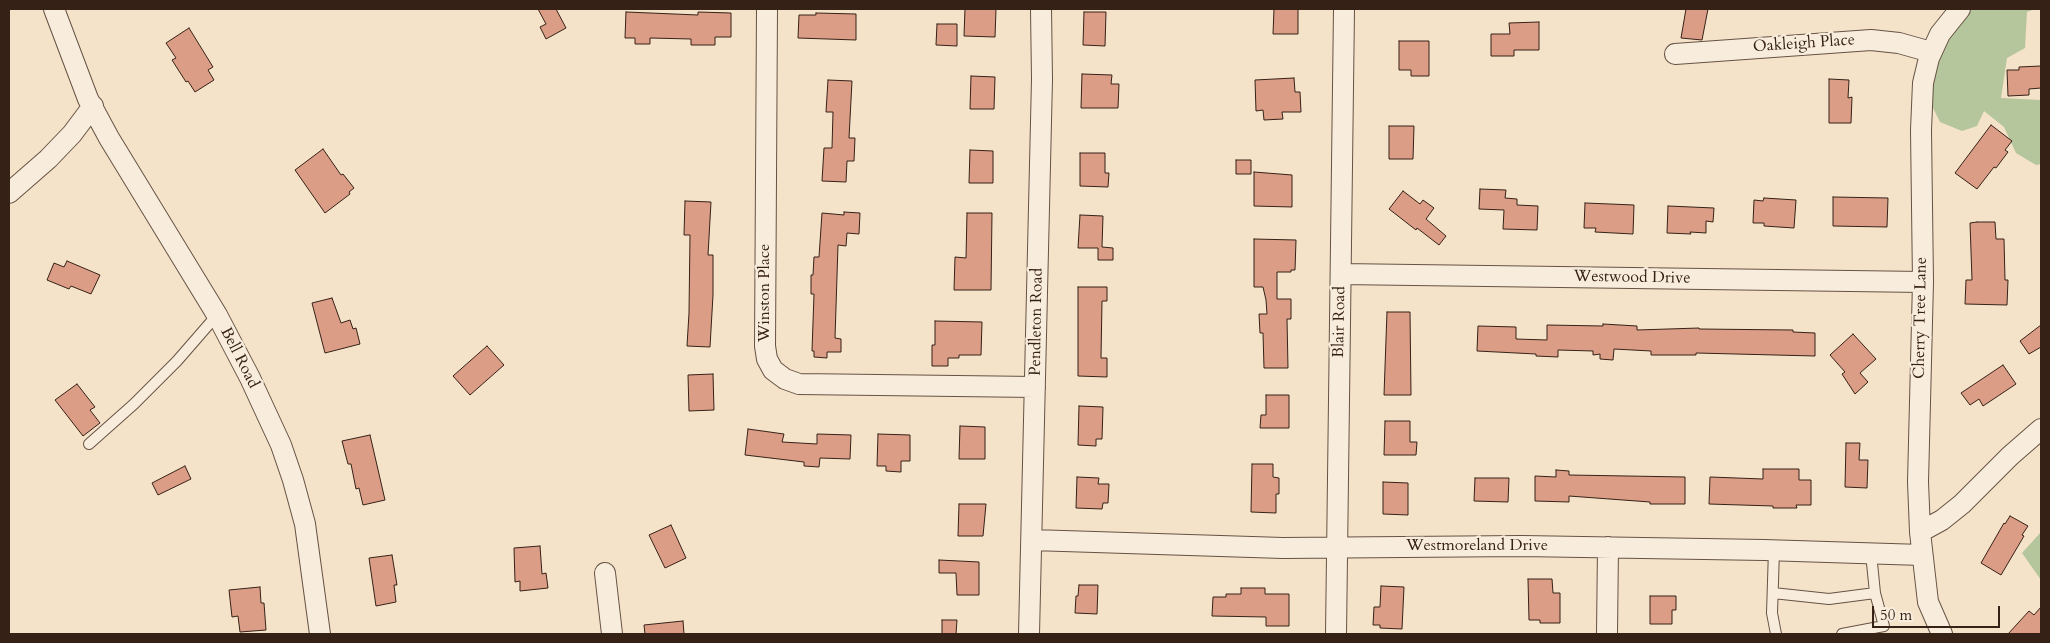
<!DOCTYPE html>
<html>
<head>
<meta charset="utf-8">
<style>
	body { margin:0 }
	#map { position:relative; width:2050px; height:643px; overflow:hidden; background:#f4e3c9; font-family:Cardo,serif }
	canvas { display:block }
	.frame { position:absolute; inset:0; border:10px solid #362117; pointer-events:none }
	.scale { position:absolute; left:1872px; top:606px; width:128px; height:22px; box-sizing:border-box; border:2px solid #362117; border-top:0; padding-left:6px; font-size:15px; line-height:18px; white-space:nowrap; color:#362117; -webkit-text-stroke:4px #f8eddc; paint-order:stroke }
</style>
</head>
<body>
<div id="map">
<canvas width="2050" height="643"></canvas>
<div class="frame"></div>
<div class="scale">50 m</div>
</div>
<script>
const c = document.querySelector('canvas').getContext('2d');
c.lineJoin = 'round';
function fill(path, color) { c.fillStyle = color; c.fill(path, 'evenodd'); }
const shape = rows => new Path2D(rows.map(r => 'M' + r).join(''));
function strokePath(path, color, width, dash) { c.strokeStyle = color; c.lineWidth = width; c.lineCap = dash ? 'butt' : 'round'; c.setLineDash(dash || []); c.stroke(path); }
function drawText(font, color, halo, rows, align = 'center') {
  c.font = font + ' Cardo,serif'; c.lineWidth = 4.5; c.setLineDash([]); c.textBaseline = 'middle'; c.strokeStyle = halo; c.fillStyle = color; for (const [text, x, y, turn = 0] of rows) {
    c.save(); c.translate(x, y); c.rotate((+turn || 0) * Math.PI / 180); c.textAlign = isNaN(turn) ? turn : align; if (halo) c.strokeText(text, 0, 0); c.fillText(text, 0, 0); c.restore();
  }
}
fill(shape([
	[1969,9,2035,9,2027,12,2025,48,2007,58,2001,98,2041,100,2041,164,2036,165,2016,153,2004,127,1984,111,1977,126,1962,131,1940,122,1929,100,1937,63,1951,33],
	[2041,532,2041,580,2022,553]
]), '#b5c59c');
const building = shape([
	[538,9,556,9,566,28,546,39,540,27,546,24,538,9],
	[965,9,996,9,995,37,964,36,965,9],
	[1274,9,1298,9,1298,34,1273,34,1274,9],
	[1686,9,1708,9,1702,40,1681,38,1686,9],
	[626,12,698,15,698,12,731,13,731,37,715,37,715,45,691,45,691,39,650,38,650,44,635,44,635,38,625,38,626,12],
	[1084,12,1106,12,1105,46,1083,45,1084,12],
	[816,13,856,14,856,40,798,38,799,15,816,15,816,13],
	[1539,22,1539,50,1514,50,1514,56,1491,56,1491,34,1510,34,1509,23,1539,22],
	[937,24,957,24,957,46,936,45,937,24],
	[189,28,213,67,208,70,214,80,195,92,188,81,186,82,172,60,176,58,166,43,189,28],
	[1399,41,1429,41,1429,76,1411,76,1411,70,1399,70,1399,41],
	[2041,66,2041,88,2029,89,2029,95,2008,96,2007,70,2019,70,2019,67,2041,66],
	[1082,74,1112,75,1111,84,1119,84,1118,108,1081,108,1082,74],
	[971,76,995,77,994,109,970,109,971,76],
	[1294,78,1295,92,1300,92,1301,112,1282,112,1283,119,1264,120,1263,110,1256,111,1255,80,1294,78],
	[1829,79,1849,80,1848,98,1852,97,1851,123,1829,123,1829,79],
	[828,80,852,81,849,138,855,138,854,161,847,161,846,182,822,181,824,148,832,148,833,112,826,112,828,80],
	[1991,125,2012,141,2005,150,2008,152,1996,168,1994,167,1977,189,1955,173,1991,125],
	[1389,126,1414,126,1413,159,1389,159,1389,126],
	[323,149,341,175,343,174,354,188,349,192,350,194,325,213,295,170,323,149],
	[970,150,993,151,993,183,969,183,970,150],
	[1080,153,1105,153,1105,173,1109,173,1108,187,1080,186,1080,153],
	[1236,160,1251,160,1251,174,1236,174,1236,160],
	[1254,172,1292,175,1292,207,1254,206,1254,172],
	[1480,189,1506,190,1505,198,1517,199,1517,205,1538,206,1537,230,1503,229,1504,210,1479,209,1480,189],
	[1403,191,1420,204,1423,200,1434,208,1426,219,1446,236,1439,245,1417,228,1416,230,1389,209,1403,191],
	[1833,197,1888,198,1887,227,1833,226,1833,197],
	[1764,198,1796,200,1794,228,1764,226,1764,223,1753,223,1754,200,1763,201,1764,198],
	[685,201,711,202,708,255,713,255,713,295,710,347,687,346,689,313,690,235,684,235,685,201],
	[1585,203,1634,205,1633,234,1595,232,1596,228,1584,228,1585,203],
	[1668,206,1714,208,1713,222,1706,221,1706,233,1690,232,1691,234,1667,233,1668,206],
	[844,212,860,213,859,234,847,233,846,246,838,245,835,338,841,339,841,352,827,352,827,358,814,357,814,351,812,351,814,294,811,294,811,275,813,275,814,257,819,257,822,213,844,215,844,212],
	[967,213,992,213,991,290,954,290,955,257,966,258,967,213],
	[1080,215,1103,216,1102,247,1113,248,1113,260,1098,260,1098,248,1078,248,1080,215],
	[1977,222,1995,222,1996,239,2004,239,2005,280,2008,280,2007,305,1965,304,1966,280,1972,280,1970,223,1977,222],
	[1254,239,1296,240,1295,270,1291,270,1291,272,1277,272,1277,299,1291,299,1291,319,1287,319,1288,368,1264,368,1263,333,1260,333,1259,314,1267,314,1266,300,1263,287,1254,287,1254,239],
	[67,261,100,275,91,294,71,286,69,289,47,280,54,263,64,267,67,261],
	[1078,287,1107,287,1107,301,1102,301,1101,358,1107,358,1107,377,1078,376,1078,287],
	[332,298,341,323,350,320,353,329,356,328,360,344,325,353,312,303,332,298],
	[1387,312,1410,312,1411,395,1384,395,1387,312],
	[935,321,982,322,981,355,959,355,959,358,948,358,948,366,932,366,932,345,935,345,935,321],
	[1603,324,1637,326,1637,330,1699,328,1699,329,1793,330,1793,332,1815,333,1815,356,1696,353,1696,355,1651,355,1651,351,1614,349,1613,360,1600,359,1600,354,1593,355,1593,351,1558,350,1558,357,1536,356,1536,354,1477,351,1478,326,1516,327,1516,339,1547,340,1547,325,1603,326,1603,324],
	[2041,325,2041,347,2029,354,2020,341,2041,325],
	[1853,334,1876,359,1860,373,1868,382,1855,394,1842,374,1845,372,1830,355,1853,334],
	[487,346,504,365,470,395,453,376,487,346],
	[2003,365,2016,384,1983,406,1979,399,1970,405,1961,393,2003,365],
	[713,374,714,410,689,411,688,375,713,374],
	[77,384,95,407,90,410,100,423,83,436,55,400,77,384],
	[1266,395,1289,395,1289,428,1260,428,1261,415,1266,415,1266,395],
	[1079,406,1103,407,1102,439,1096,439,1096,446,1078,445,1079,406],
	[1385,421,1410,421,1410,442,1417,442,1416,455,1384,455,1385,421],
	[960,426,985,427,985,459,959,459,960,426],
	[748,429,784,434,782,442,817,444,817,434,851,435,850,459,820,458,819,467,804,466,804,462,745,455,748,429],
	[878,434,910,435,910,461,901,461,901,472,886,471,886,466,877,466,878,434],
	[370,435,385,500,363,505,359,488,356,489,351,464,348,464,342,441,370,435],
	[1846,443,1860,443,1859,460,1868,460,1867,488,1845,487,1846,443],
	[1252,464,1273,464,1273,477,1279,478,1279,494,1276,494,1276,513,1251,512,1252,464],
	[185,466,191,479,158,495,152,483,185,466],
	[1763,469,1799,469,1799,480,1811,480,1811,505,1796,505,1797,508,1773,508,1773,506,1709,504,1710,477,1763,479,1763,469],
	[1556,470,1569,471,1569,475,1685,477,1685,504,1650,504,1650,502,1569,496,1569,502,1535,501,1535,476,1556,477,1556,470],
	[1077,477,1099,478,1098,484,1109,484,1108,503,1103,503,1102,509,1076,508,1077,477],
	[1475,478,1509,478,1508,502,1474,501,1475,478],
	[1383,482,1408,483,1408,515,1383,514,1383,482],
	[959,504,986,504,983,536,958,536,959,504],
	[2010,516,2028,526,2022,535,2024,536,2001,575,1981,563,2004,523,2005,524,2010,516],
	[671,525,686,558,665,568,649,535,671,525],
	[540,546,542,574,546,573,548,588,520,591,520,581,515,582,514,548,540,546],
	[392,555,397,585,394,585,396,602,376,606,369,558,392,555],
	[939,560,979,562,979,595,957,595,956,573,939,573,939,560],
	[1528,579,1552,579,1553,593,1560,593,1560,623,1540,623,1540,620,1529,620,1528,579],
	[1079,585,1098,585,1097,614,1075,613,1076,596,1078,596,1079,585],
	[1381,586,1404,587,1402,629,1380,628,1380,625,1373,625,1374,607,1380,607,1381,586],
	[260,587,261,603,264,603,266,630,240,632,238,616,232,617,229,590,260,587],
	[1241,588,1265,588,1265,594,1289,594,1289,626,1266,626,1266,617,1212,616,1213,597,1226,597,1226,594,1241,594,1241,588],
	[1650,596,1676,596,1676,610,1672,610,1672,624,1650,624,1650,596],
	[2041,607,2041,634,2008,634,2029,611,2034,615,2041,607],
	[942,620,957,620,956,634,942,634,942,620],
	[683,621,684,634,645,634,644,625,683,621]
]);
fill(building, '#db9d86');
strokePath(building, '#362117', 1);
const service = shape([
	[89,444,134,404,177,361,217,315],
	[1774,550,1772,613,1776,634],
	[1773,593,1829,599,1875,593],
	[1842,634,1884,626,1875,593,1871,553]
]);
const minor = shape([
	[54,9,88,99,109,138,217,315,250,378,281,445,293,480,305,524,320,634],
	[767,9,765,346,767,359,773,370,785,379,799,384,1035,387],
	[1675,54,1871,40,1899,43,1931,52],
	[9,193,48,159,72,134,93,106],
	[1341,274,1923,282],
	[1920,532,1942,520,1962,504,2010,456,2041,429],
	[1032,540,1283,548,1522,546,1764,550,1922,555],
	[605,573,612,634],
	[1029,634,1042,79,1041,9],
	[1336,634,1344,9],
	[1607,634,1608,547],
	[1942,634,1928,602,1920,532,1918,482,1923,282,1921,130,1923,83,1929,58,1940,34,1960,9]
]);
strokePath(service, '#665244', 12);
strokePath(minor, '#665244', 22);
strokePath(service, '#f8eddc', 10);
strokePath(minor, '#f8eddc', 20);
drawText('16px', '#362117', '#f8eddc', [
	["Oakleigh Place",1804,44,-4],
	["Westwood Drive",1632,278,1],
	["Winston Place",765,293,-90],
	["Cherry Tree Lane",1921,318,-89],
	["Pendleton Road",1037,322,-89],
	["Blair Road",1340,322,-89],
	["Bell Road",239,358,63],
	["Westmoreland Drive",1477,546]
]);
</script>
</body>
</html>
